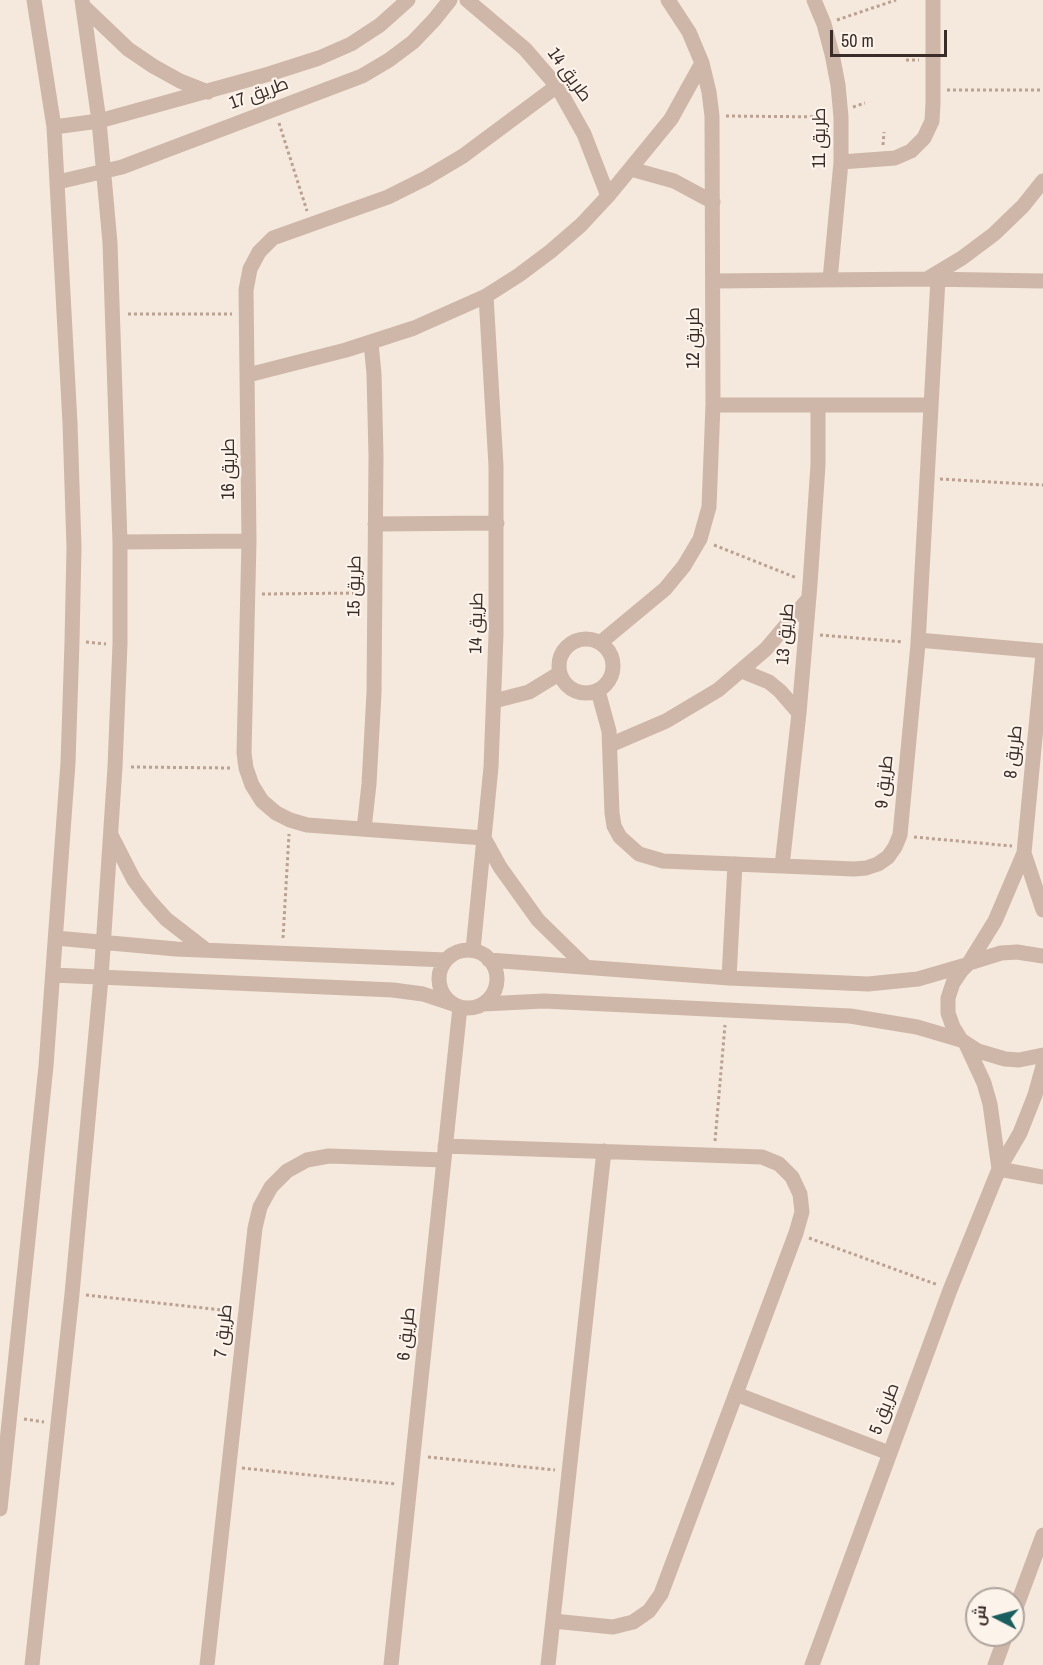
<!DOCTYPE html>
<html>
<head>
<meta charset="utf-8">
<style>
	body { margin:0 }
	#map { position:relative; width:1043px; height:1665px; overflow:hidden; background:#f5e8dd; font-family:"Archivo Narrow",Cairo,sans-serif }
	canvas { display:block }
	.north { position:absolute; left:965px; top:1587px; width:60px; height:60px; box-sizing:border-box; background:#fcf3eb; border:2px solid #aea49d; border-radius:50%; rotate:276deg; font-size:16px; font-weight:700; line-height:24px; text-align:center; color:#3a2d29 }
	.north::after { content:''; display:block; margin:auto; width:21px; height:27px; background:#1a5f60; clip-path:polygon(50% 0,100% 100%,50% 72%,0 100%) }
	.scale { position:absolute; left:830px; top:30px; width:117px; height:27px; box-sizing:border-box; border:3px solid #3a2d29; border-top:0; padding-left:8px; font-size:18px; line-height:21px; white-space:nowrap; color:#3a2d29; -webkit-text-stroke:4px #fcf3eb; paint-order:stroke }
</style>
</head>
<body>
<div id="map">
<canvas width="1043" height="1665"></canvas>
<div class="north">ش</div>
<div class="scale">50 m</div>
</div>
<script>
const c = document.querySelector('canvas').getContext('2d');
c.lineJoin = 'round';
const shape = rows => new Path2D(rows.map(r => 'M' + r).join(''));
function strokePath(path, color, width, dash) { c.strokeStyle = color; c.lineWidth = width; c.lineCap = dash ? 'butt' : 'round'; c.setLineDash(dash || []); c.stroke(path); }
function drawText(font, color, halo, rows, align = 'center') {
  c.font = font + ' "Archivo Narrow",Cairo,sans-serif'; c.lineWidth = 4.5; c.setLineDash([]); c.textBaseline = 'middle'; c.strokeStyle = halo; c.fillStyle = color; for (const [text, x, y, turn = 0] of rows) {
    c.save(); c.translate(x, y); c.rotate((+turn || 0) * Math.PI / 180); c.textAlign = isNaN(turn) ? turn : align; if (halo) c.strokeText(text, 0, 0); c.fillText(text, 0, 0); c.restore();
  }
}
strokePath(shape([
	[837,20,896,0],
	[906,60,919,60],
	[947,90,1043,90],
	[853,107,865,103],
	[726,116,827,117],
	[279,123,307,211],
	[883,145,884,132],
	[128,314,232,314],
	[940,479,1043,485],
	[714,545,797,578],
	[262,594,361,593],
	[820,635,903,642],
	[86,642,106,644],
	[131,767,232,768],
	[914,837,1012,846],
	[283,938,289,834],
	[715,1141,725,1025],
	[809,1238,938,1285],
	[86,1295,231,1311],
	[24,1419,44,1422],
	[428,1457,555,1470],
	[242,1468,396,1484]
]), '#baa192', 3, [3, 3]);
strokePath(shape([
	[467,0,525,49,557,86,584,134,608,196],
	[814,0,824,24,832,54,838,85,841,117,841,162,830,280],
	[83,6,128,49,153,66,180,81,208,92],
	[557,86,463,156,426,178,388,197,273,238,259,252,250,269,246,290,249,541,244,753,246,768,252,785,262,801,276,813,290,820,307,825,484,838,500,867,538,920,585,966],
	[54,127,99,121,269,74,319,58,351,44,380,25,408,0],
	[841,162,895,158,911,151,924,138,932,121,933,103,933,0],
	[631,169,674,181,713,202],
	[58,182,122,167,362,76,389,60,413,42,434,20,450,0],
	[927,279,962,258,994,234,1023,206,1043,181],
	[713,281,927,279,1043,281],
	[248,375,346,350,414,328,486,296,519,275,551,251,581,225,608,196,671,119,702,63],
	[713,405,931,405],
	[375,524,497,523],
	[120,542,249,541],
	'559 666a27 27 0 1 1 54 0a27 27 0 1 1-54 0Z',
	[918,640,1043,651],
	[600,643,665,589,684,566,700,539,709,507,713,405,712,116,709,92,702,63,689,32,668,0],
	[742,671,769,682,780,691,799,713],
	[598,691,609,731,612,813,614,826,620,837,639,854,663,861,854,869,866,868,878,864,888,857,895,847,900,835,918,644,938,279],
	[494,701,529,692,560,673],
	[610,745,666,721,718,690,766,649,809,598],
	[364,829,369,784,374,693,376,456,374,374,371,343],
	[112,837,134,880,149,900,166,919,206,950],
	[1024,853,1043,910],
	[782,866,799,713,810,584,818,465,818,405],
	[56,938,176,949,446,960],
	[473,950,491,767,496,634,496,466,486,296],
	'439 979a29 29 0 1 1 58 0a29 29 0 1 1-58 0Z',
	[1043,956,1017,952,1001,953,969,963,961,971,953,983,948,998,948,1013,953,1027,961,1040,978,1051,1005,1059,1019,1060,1043,1055],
	[489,960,729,978,868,984,918,979,966,965],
	[969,963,995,921,1024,853,1043,654],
	[53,975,393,990,423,994,453,1004],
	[729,978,735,864],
	[483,1004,544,1001,850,1016,917,1027,961,1040],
	[966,1044,984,1083,990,1104,999,1169],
	[445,1146,762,1157,779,1164,792,1177,800,1194,802,1212,796,1233,661,1594,649,1611,633,1622,613,1627,553,1621],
	[999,1169,1043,1177],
	[736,1394,889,1453],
	[0,1509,46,1066,68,763,72,642,74,548,70,423,54,127,34,0],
	[1013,1616,1043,1535],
	[32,1665,72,1294,101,978,115,767,120,644,120,542,110,243,99,121,82,0],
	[207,1665,255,1228,260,1207,271,1187,287,1171,307,1160,329,1156,444,1160],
	[391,1665,460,1007],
	[548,1665,604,1151],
	[812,1665,950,1290,999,1169,1020,1133,1035,1095,1043,1066],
	[995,1665,1006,1635]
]), '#ceb7a8', 15);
drawText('18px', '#3a2d29', '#fcf3eb', [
	["طريق 14",569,75,54],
	["طريق 17",259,94,-20],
	["طريق 11",820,138,-90],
	["طريق 12",694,338,-90],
	["طريق 16",229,469,-90],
	["طريق 15",355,586,-89],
	["طريق 14",477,623,-89],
	["طريق 13",786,634,-85],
	["طريق 8",1014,752,-84],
	["طريق 9",885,782,-84],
	["طريق 7",224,1331,-84],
	["طريق 6",407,1334,-84],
	["طريق 5",885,1409,-69]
]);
</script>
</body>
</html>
